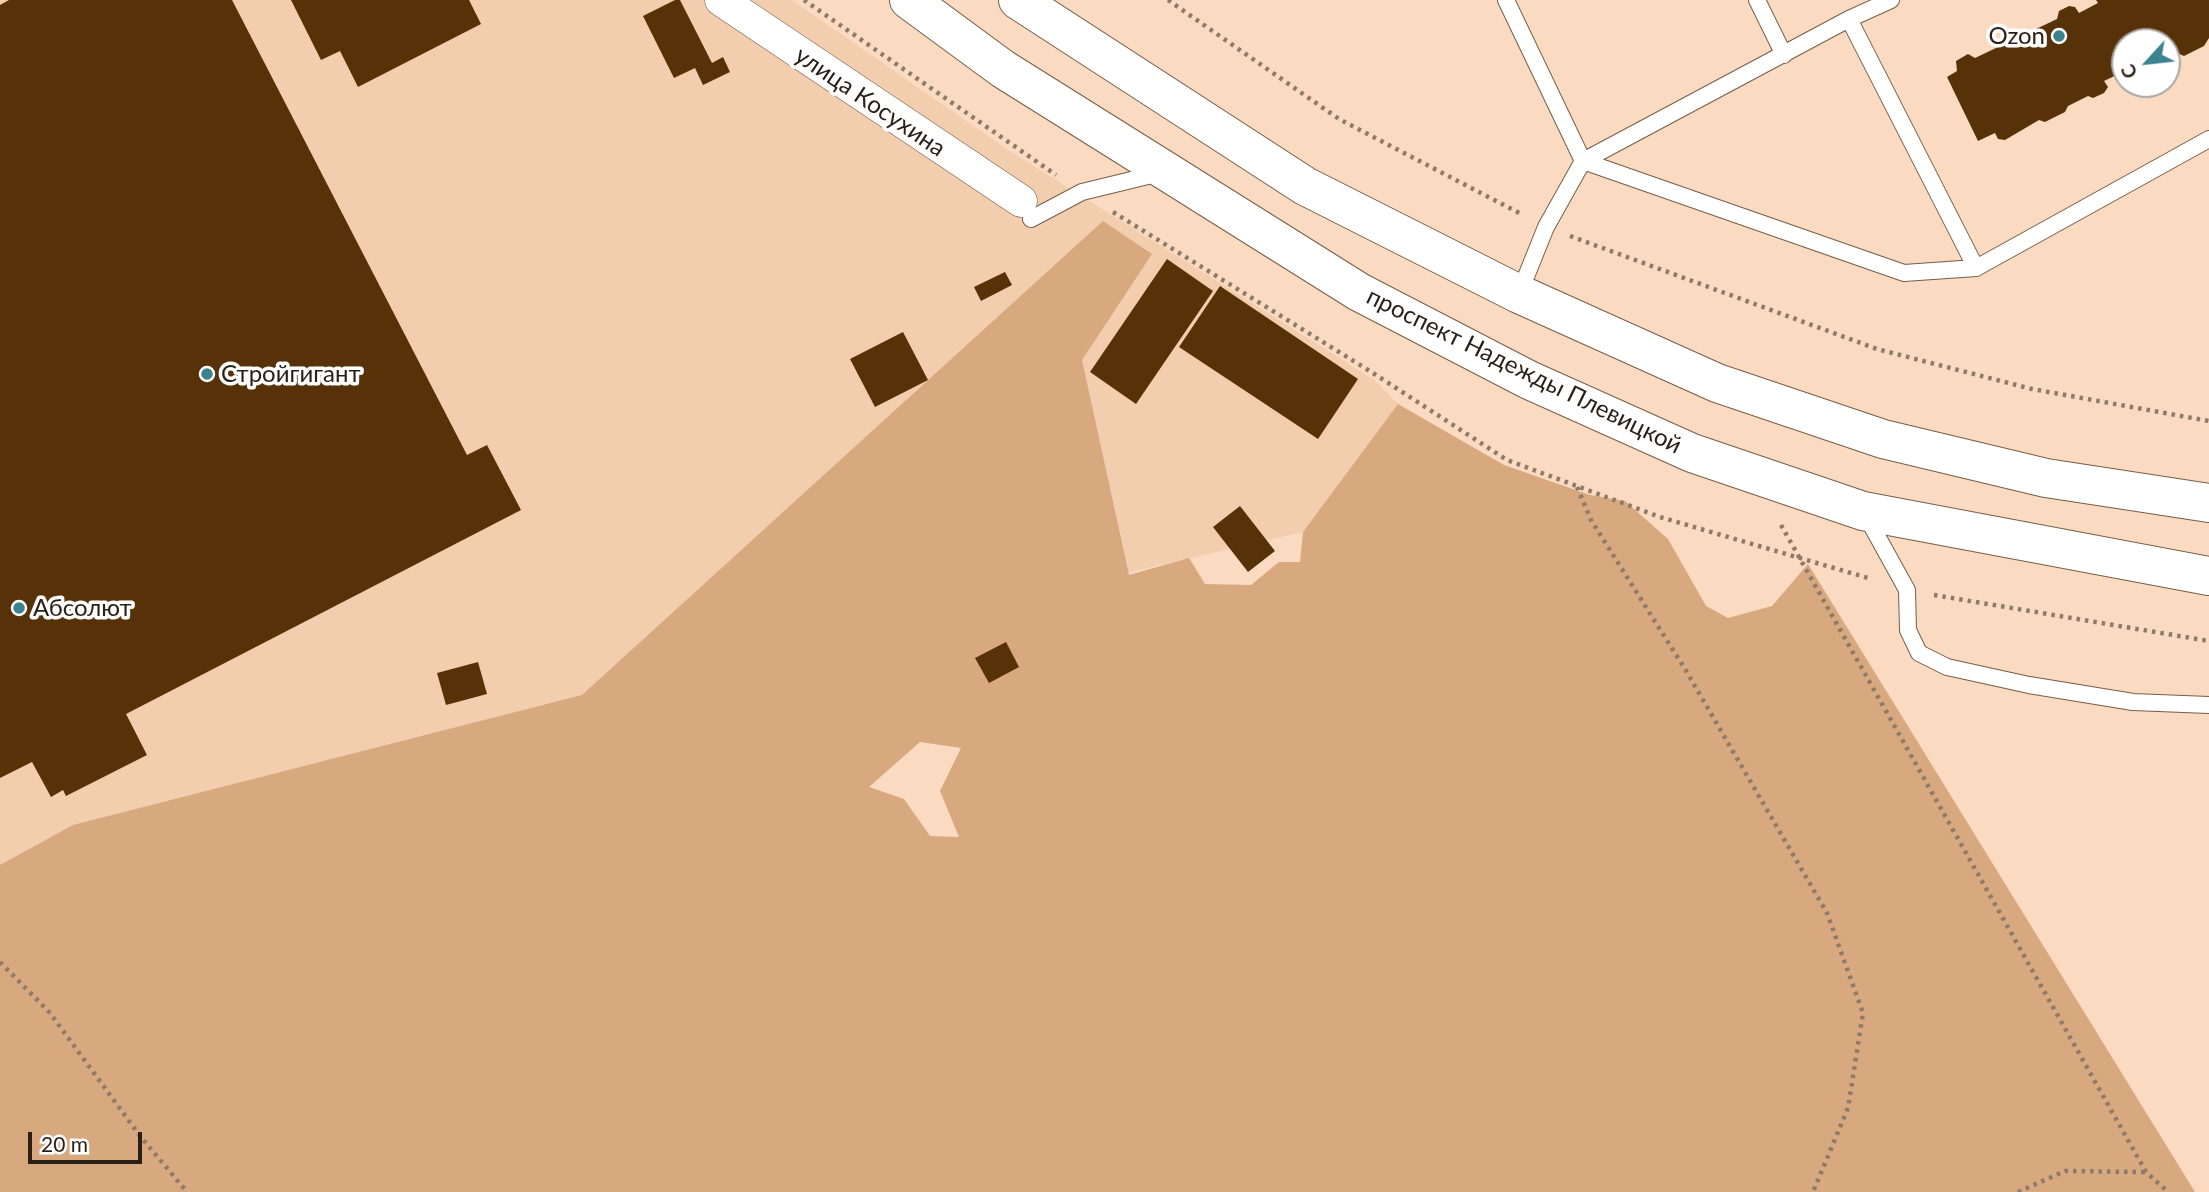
<!DOCTYPE html>
<html>
<head>
<meta charset="utf-8">
<style>
	body { margin:0 }
	#map { position:relative; width:2209px; height:1192px; overflow:hidden; background:#fadbc1; font-family:Lato,sans-serif }
	canvas { display:block }
	.north { position:absolute; left:2111px; top:28px; width:70px; height:70px; box-sizing:border-box; background:#fff; border:2px solid #aaa5a1; border-radius:50%; rotate:243deg; font-size:19px; font-weight:700; line-height:28px; text-align:center; color:#2a1f15 }
	.north::after { content:''; display:block; margin:auto; width:24px; height:32px; background:#3d828f; clip-path:polygon(50% 0,100% 100%,50% 72%,0 100%) }
	.scale { position:absolute; left:28px; top:1132px; width:114px; height:32px; box-sizing:border-box; border:4px solid #2a1f15; border-top:0; padding-left:9px; font-size:21px; line-height:24px; white-space:nowrap; color:#2a1f15; -webkit-text-stroke:5px #fff; paint-order:stroke }
</style>
</head>
<body>
<div id="map">
<canvas width="2209" height="1192"></canvas>
<div class="north">С</div>
<div class="scale">20 m</div>
</div>
<script>
const c = document.querySelector('canvas').getContext('2d');
c.lineJoin = 'round';
function fill(path, color) { c.fillStyle = color; c.fill(path, 'evenodd'); }
const shape = rows => new Path2D(rows.map(r => 'M' + r).join(''));
function strokePath(path, color, width, dash) { c.strokeStyle = color; c.lineWidth = width; c.lineCap = dash ? 'butt' : 'round'; c.setLineDash(dash || []); c.stroke(path); }
function drawText(font, color, halo, rows, align = 'center') {
  c.font = font + ' Lato,sans-serif'; c.lineWidth = 7; c.setLineDash([]); c.textBaseline = 'middle'; c.strokeStyle = halo; c.fillStyle = color; for (const [text, x, y, turn = 0] of rows) {
    c.save(); c.translate(x, y); c.rotate((+turn || 0) * Math.PI / 180); c.textAlign = isNaN(turn) ? turn : align; if (halo) c.strokeText(text, 0, 0); c.fillText(text, 0, 0); c.restore();
  }
}
fill(shape([
	[0,0,792,0,1008,150,1373,379,1398,404,1303,532,518,714,0,973]
]), '#f2cdae');
fill(shape([
	[1103,221,1152,254,1082,360,1129,575,1189,558,1205,584,1251,585,1279,562,1300,562,1303,532,1398,404,1504,465,1590,495,1625,501,1668,539,1706,606,1728,618,1772,606,1808,564,2195,1192,0,1192,0,865,73,825,582,695],
	[920,742,961,748,940,791,959,837,930,836,904,799,869,787]
]), '#d8a87e');
fill(shape([
	[9,0,232,0,467,455,487,445,521,510,126,714,147,755,66,796,63,790,51,797,32,762,0,778,0,5],
	[291,0,469,0,481,24,358,87,340,51,321,60],
	[675,0,680,0,712,63,723,57,730,72,703,85,695,68,674,78,643,16],
	[2096,0,2209,0,2209,38,2204,46,2184,56,2177,53,2167,58,2167,42,2125,42,2125,71,2104,81,2108,87,2104,93,2093,98,2088,96,2068,106,2065,112,2045,122,2039,120,2005,140,1998,139,1995,133,1978,141,1947,77,1957,71,1956,61,1968,54,1975,58,2057,19,2059,11,2069,6,2075,7,2079,13,2098,3],
	[1167,259,1213,291,1136,404,1090,372],
	[1005,272,1012,285,981,301,974,287],
	[1220,286,1358,379,1318,439,1179,347],
	[903,332,928,380,875,407,850,359],
	[1240,506,1275,551,1248,572,1213,527],
	[1006,642,1019,667,989,683,975,658],
	[478,662,487,694,446,705,437,673]
]), '#573108');
const service = shape([
	[1506,0,1583,161,1904,273,1976,268],
	[1757,0,1784,55],
	[1849,19,1976,268,2209,139],
	[1031,219,1082,192,1160,173],
	[1519,294,1546,227,1583,161,1849,19,1891,0],
	[1865,514,1907,590,1908,630,1919,653,1947,667,2029,685,2133,702,2209,705]
]);
const minor = shape([
	[721,0,1021,201]
]);
const secondary = shape([
	[909,0,1003,69,1359,292,1529,380,1692,453,1863,511,2209,576],
	[1018,0,1305,186,1519,294,1717,383,1883,439,2046,478,2209,503]
]);
strokePath(service, '#775d46', 18);
strokePath(minor, '#775d46', 33);
strokePath(secondary, '#775d46', 40);
strokePath(shape([
	[804,0,1056,175],
	[1168,0,1339,119,1523,215],
	[1113,212,1373,373,1507,460,1660,517,1868,578],
	[1570,236,1877,349,2032,389,2209,421],
	[1577,487,1591,520,1685,669,1827,913,1863,1013,1848,1108,1813,1192],
	[1781,525,2146,1172,2168,1192],
	[1934,595,2209,641],
	[0,962,50,1013,140,1136,187,1192],
	[2018,1192,2065,1171,2145,1172]
]), '#8e7a68', 4.5, [3.5, 5]);
strokePath(service, '#fff', 16);
strokePath(minor, '#fff', 32);
strokePath(secondary, '#fff', 38);
for (const [x, y, r, color] of [
	[2059,36,7,"#3d828f"],
	[207,374,7,"#3d828f"],
	[19,608,7,"#3d828f"]
]) { const dot = new Path2D(); dot.arc(x, y, r, 0, 2 * Math.PI); c.fillStyle = color; c.fill(dot); strokePath(dot, '#fff', 2.5); }
drawText('24px', '#2a1f15', '#fff', [
	["Ozon",2045,36,"right"],
	["Стройгигант",221,374],
	["Абсолют",33,608]
], 'left');
drawText('24px', '#2a1f15', '#fff', [
	["улица Косухина",870,102,34],
	["проспект Надежды Плевицкой",1524,371,26]
]);
</script>
</body>
</html>
